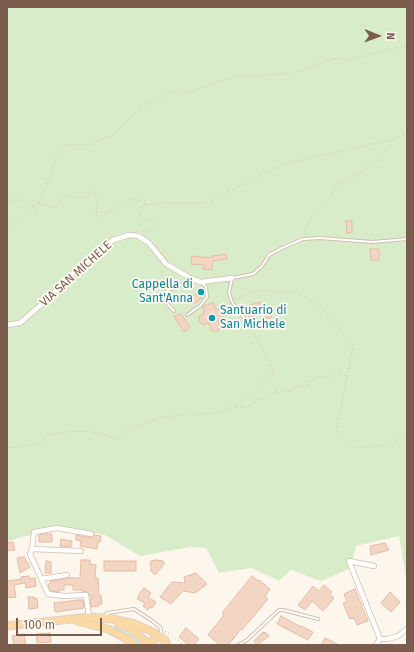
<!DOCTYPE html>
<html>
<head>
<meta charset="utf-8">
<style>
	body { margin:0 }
	#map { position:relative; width:414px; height:652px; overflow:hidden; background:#fdf6ec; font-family:"Fira Sans",sans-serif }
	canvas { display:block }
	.frame { position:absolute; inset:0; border:8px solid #7a5c4d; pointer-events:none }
	.north { position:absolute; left:358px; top:16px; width:40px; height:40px; -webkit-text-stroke:3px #fffaf3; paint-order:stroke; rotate:91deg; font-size:11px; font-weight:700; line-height:16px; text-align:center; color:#7a5c4d }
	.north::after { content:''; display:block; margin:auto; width:14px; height:18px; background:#7a5c4d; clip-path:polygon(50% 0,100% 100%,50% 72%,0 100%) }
	.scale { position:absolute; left:16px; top:618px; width:86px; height:18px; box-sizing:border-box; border:2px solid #7a5c4d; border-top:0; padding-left:5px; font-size:12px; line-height:14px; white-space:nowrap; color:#7a5c4d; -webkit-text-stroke:3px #fffaf3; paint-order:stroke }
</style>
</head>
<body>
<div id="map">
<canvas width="414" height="652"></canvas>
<div class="frame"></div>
<div class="north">N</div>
<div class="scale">100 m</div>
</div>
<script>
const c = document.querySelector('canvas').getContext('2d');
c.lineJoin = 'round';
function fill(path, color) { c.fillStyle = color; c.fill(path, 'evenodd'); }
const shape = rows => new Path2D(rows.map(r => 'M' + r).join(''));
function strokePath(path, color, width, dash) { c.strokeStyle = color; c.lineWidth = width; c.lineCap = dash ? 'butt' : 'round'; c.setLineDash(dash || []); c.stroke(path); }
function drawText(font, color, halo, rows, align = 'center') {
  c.font = font + ' "Fira Sans",sans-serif'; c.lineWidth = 3.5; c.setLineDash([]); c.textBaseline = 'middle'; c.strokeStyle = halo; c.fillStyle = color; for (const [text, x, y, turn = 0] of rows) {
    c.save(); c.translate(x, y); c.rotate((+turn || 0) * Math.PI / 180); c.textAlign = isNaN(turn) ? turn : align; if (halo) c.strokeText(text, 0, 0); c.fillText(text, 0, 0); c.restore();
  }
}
fill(shape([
	[7,7,407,7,407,583,399,536,356,546,351,568,321,581,291,570,279,581,252,568,219,573,206,548,191,547,140,556,105,535,61,529,21,537,7,542],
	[114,626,128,630,144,644,137,645,113,629]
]), '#d8ecc9');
const building = shape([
	[346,221,352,221,352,232,347,233,346,221],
	[370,249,379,249,379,260,371,260,370,249],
	[226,254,227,259,213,261,212,270,203,269,204,265,191,264,192,256,212,258,212,256,226,254],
	[198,293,202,298,193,304,189,299,198,293],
	[260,302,261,307,265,306,265,309,269,307,272,317,265,319,264,313,249,318,245,307,260,302],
	[213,303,216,310,220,308,221,310,224,311,225,315,223,318,218,320,220,327,218,331,214,332,211,330,209,323,203,325,200,322,199,319,200,315,204,314,203,306,213,303],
	[181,314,190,327,184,332,174,316,181,314],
	[238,320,240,327,233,329,231,322,238,320],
	[44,534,52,534,52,542,39,542,39,535,44,534],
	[76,535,91,538,94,535,101,536,100,542,98,542,97,549,80,546,81,541,76,540,76,535],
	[61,539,72,541,71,547,60,546,61,539],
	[13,542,15,550,7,551,7,543,13,542],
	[385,543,389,550,371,555,370,546,385,543],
	[24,557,30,567,20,573,17,558,24,557],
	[81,560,90,560,90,564,96,565,95,578,98,578,99,595,101,595,102,604,98,604,99,606,91,607,90,599,92,599,92,596,90,596,87,592,82,591,82,590,73,590,73,585,64,585,64,590,60,590,59,592,51,591,48,586,51,581,68,578,80,578,81,560],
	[156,560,163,561,165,563,155,575,150,570,152,568,150,566,151,561,156,560],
	[46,561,51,562,51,573,45,573,46,561],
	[104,561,136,561,136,571,104,571,104,561],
	[196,573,207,584,195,593,183,591,171,604,160,597,172,582,185,583,184,577,196,573],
	[29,576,29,579,35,578,36,586,26,588,25,583,14,585,16,597,7,598,7,581,21,579,21,577,29,576],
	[252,576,258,581,259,580,270,589,265,596,268,599,242,630,241,629,228,645,220,645,208,635,224,615,222,613,252,576],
	[324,585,332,592,330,594,334,598,323,611,312,601,305,610,298,605,313,586,319,591,324,585],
	[144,588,151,593,148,597,156,602,152,608,150,607,148,610,143,606,145,603,137,599,139,596,138,595,144,588],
	[355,589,368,621,357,625,354,618,350,619,343,603,347,602,344,594,355,589],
	[390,592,400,602,391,612,381,603,390,592],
	[28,597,34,597,34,599,37,598,38,608,29,609,28,597],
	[78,600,83,600,84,608,55,612,54,603,78,600],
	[281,616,301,627,301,626,313,632,308,640,277,624,281,616],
	[186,628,199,639,194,645,189,645,179,637,186,628],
	[263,632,264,633,265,632,269,636,257,645,254,641,263,632],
	[50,633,51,642,37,643,36,634,50,633],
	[24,634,26,645,14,645,12,636,24,634],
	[325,638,339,645,321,645,325,638]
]);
fill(building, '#f3d5c3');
strokePath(building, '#e6bba3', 1);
const lane = shape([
	[174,311,163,299,163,295,168,290,177,287,189,279],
	[187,315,200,306,207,297,206,287,202,283],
	[244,318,232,302,229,293,232,278,253,274,262,266,269,255,282,248,303,239,320,238,373,242,407,239],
	[105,617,107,613,134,609,151,620,160,627,162,635],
	[238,645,247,640,279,610,283,610,318,619]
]);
const street = shape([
	[7,325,20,323,49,298,63,282,75,271,113,240,129,235,138,236,149,243,166,264,192,279,201,282,232,278],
	[32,549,34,532,57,528,91,534],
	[81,551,32,549,30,554,48,594,64,596,86,595,89,617],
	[374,566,349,561,380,639,376,645],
	[41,579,67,575],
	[380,639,388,639,398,636,407,629]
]);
const primary = shape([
	[77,621,108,629,127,639,134,645],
	[119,624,130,628,150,645],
	[7,626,90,617,112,619,135,624,155,633,161,637],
	[150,645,154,639,159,637,165,640,167,645]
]);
strokePath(lane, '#d1beb0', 4);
strokePath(street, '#d1beb0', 6);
strokePath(primary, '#dad1cd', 9);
strokePath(shape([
	[7,203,13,200,24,200,32,206,38,204,45,190,56,156,67,145,89,145,114,134,141,107,172,91,183,94,233,77,293,73,333,58,349,60,407,45],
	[39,204,55,207,63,197,67,196,77,198,84,197,92,190,95,194,97,202,96,213,97,216,101,216,117,208,121,204,124,206,132,198,136,202,144,198,145,202,144,205],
	[7,231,32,206,38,215],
	[142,231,150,231,156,228,158,225,156,221,143,218,140,215,139,210,141,207,144,205,165,203,206,203,284,164,394,139,407,134],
	[304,235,313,213,327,203,337,184,363,171,379,159,394,139],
	[236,300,254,290,298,293,322,308,353,347,336,432,351,448,382,446,407,435],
	[236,407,245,407,267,395,283,390,289,391,297,387,307,385,317,376,329,377,338,371,340,374,346,376],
	[7,448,38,444,50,434,69,432,89,431,119,439,124,433,159,417,218,413,234,407,252,394,268,379,274,371,247,322],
	[165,631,184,645],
	[115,645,119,641]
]), '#d9b8a5', 1, [1, 3]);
strokePath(lane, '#fff', 2);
strokePath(street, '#fff', 4.5);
strokePath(primary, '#fbd9a5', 7);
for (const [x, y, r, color] of [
	[201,292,4,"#0f9aa8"],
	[212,318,4,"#0f9aa8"]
]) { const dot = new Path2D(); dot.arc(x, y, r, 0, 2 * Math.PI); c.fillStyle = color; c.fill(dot); strokePath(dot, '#fffaf3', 1.5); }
drawText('12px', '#7a5c4d', '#fffaf3', [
	["VIA SAN MICHELE",76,274,-42]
]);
drawText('12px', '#0d838f', '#fffaf3', [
	["Cappella di",193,285],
	["Sant'Anna",193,299],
	["Santuario di",220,311,"left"],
	["San Michele",220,325,"left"]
], 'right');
</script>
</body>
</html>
